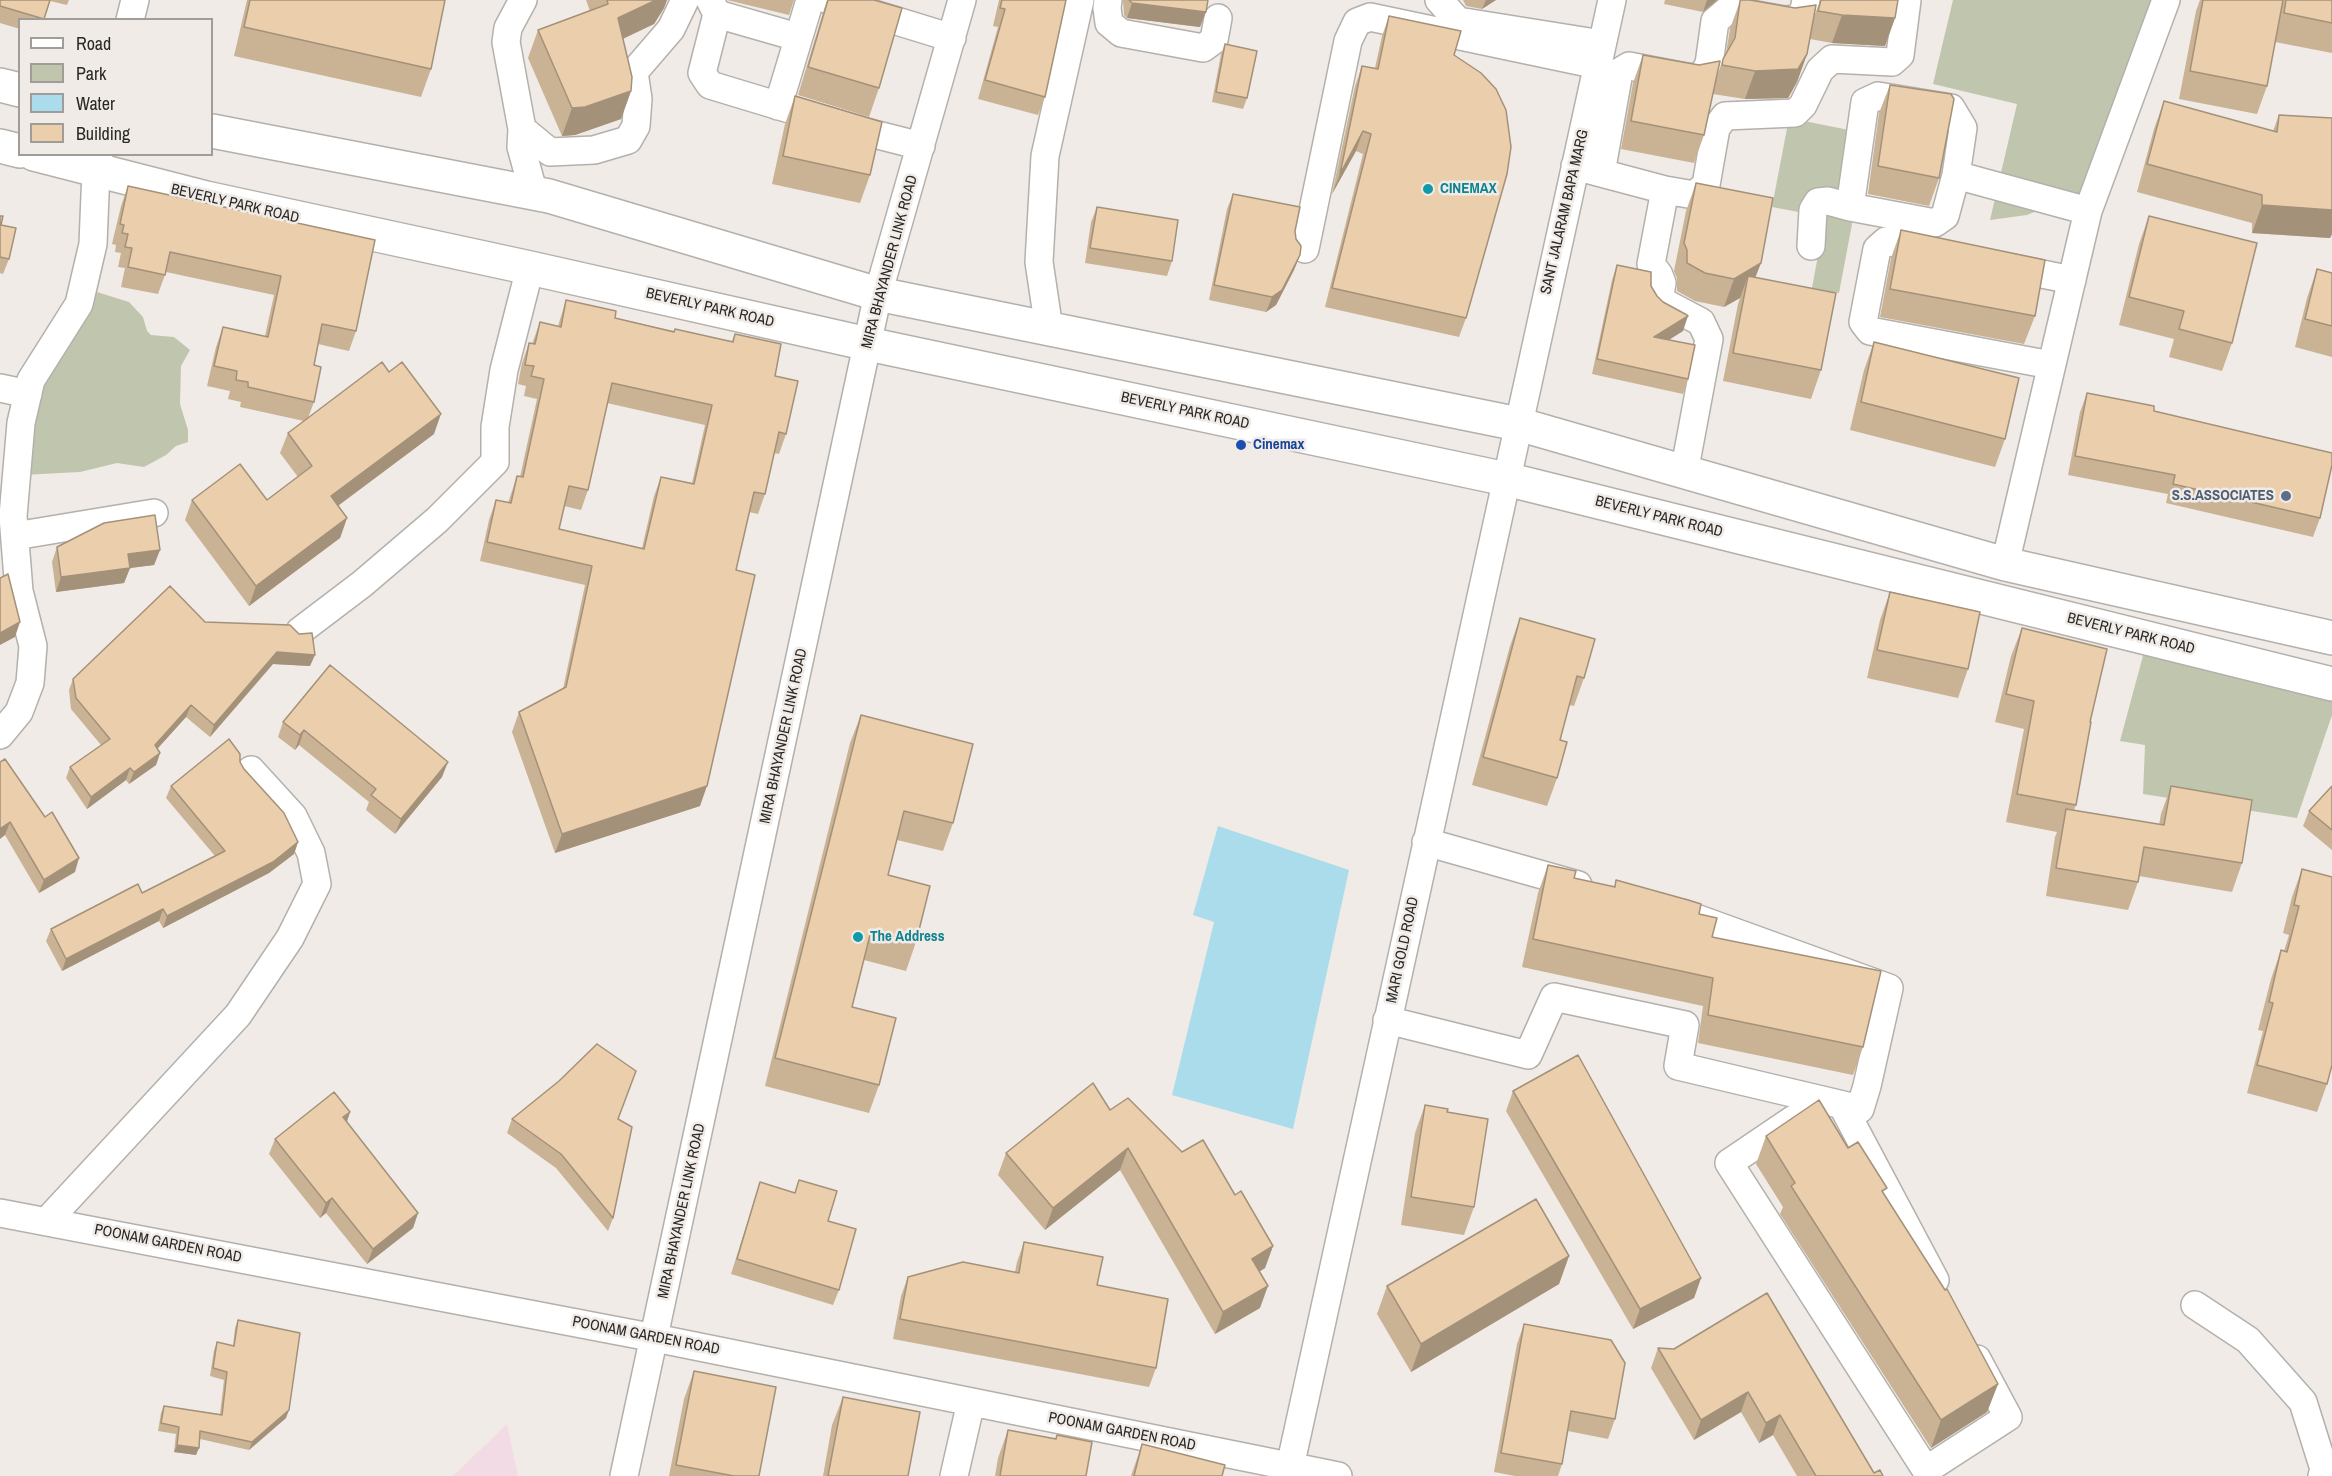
<!DOCTYPE html>
<html>
<head>
<meta charset="utf-8">
<style>
	body { margin:0 }
	#map { position:relative; width:2332px; height:1476px; overflow:hidden; background:#f0ebe6; font-family:"Archivo Narrow",sans-serif }
	canvas { display:block }
	.legend { position:absolute; left:18px; top:18px; width:195px; height:138px; box-sizing:border-box; background:#f0ebe6; border:2px solid #a09d99; margin:0; padding:8px 10px; list-style:none; font-size:18px; color:#292826 }
	.legend li { display:flex; align-items:center; gap:12px; height:30px }
	.legend b { width:30px; border:2px solid #a09d99 }
</style>
</head>
<body>
<div id="map">
<canvas width="2332" height="1476"></canvas>
<ul class="legend">
<li><b style="height:8px;background:#fff"></b>Road</li>
<li><b style="height:16px;background:#c0c6ad"></b>Park</li>
<li><b style="height:16px;background:#abdcec"></b>Water</li>
<li><b style="height:16px;background:#ebcfad"></b>Building</li>
</ul>
</div>
<script>
const c = document.querySelector('canvas').getContext('2d');
c.lineJoin = 'round';
function fill(path, color) { c.fillStyle = color; c.fill(path, 'evenodd'); }
const shape = rows => new Path2D(rows.map(r => 'M' + r).join(''));
function strokePath(path, color, width, dash) { c.strokeStyle = color; c.lineWidth = width; c.lineCap = dash ? 'butt' : 'round'; c.setLineDash(dash || []); c.stroke(path); }
function drawText(font, color, halo, rows, align = 'center') {
  c.font = font + ' "Archivo Narrow",sans-serif'; c.lineWidth = 5; c.setLineDash([]); c.textBaseline = 'middle'; c.strokeStyle = halo; c.fillStyle = color; for (const [text, x, y, turn = 0] of rows) {
    c.save(); c.translate(x, y); c.rotate((+turn || 0) * Math.PI / 180); c.textAlign = isNaN(turn) ? turn : align; if (halo) c.strokeText(text, 0, 0); c.fillText(text, 0, 0); c.restore();
  }
}
fill(shape([
	[507,1424,518,1476,453,1476]
]), '#f3dbe6');
fill(shape([
	[1953,0,2152,0,2108,183,2027,215,1990,220,2017,104,1933,84],
	[1789,118,1869,134,1839,293,1812,288,1825,217,1772,207],
	[97,292,129,302,143,317,147,331,151,335,174,337,190,350,181,366,180,404,188,430,188,442,176,446,166,455,144,467,117,463,80,472,23,475,36,393,86,315],
	[2144,652,2332,698,2332,715,2297,818,2143,794,2145,745,2120,741]
]), '#c0c6ad');
fill(shape([
	[1218,826,1349,870,1293,1129,1172,1095,1214,922,1193,915]
]), '#abdcec');
const minor = shape([
	[523,0,508,28,506,42,522,129,521,147,534,194],
	[710,0,717,14,702,73,710,85,862,131,921,146],
	[828,0,952,38],
	[1108,0,1107,8,1109,23,1121,33,1203,48,1214,40,1218,18],
	[1439,0,1458,21,1602,44],
	[717,14,797,37],
	[130,20,135,0],
	[778,106,810,0],
	[522,129,550,152,594,150,628,140,636,126,638,99,634,72,671,29,685,0],
	[1575,166,1601,173,1619,72,1629,66,1691,78,1703,75,1709,64,1715,21,1728,10,1784,20,1798,19,1804,10,1806,0],
	[1601,173,1665,190],
	[1956,175,1945,216,1935,223,1850,207,1865,102,1878,96,1951,108,1963,128,1956,175,2088,211],
	[1811,246,1813,210,1818,202,1828,201,1850,207],
	[1305,249,1348,41,1357,22,1370,17,1598,65],
	[1932,251,1886,241,1877,249,1863,322,1870,331,2051,365],
	[2007,267,2072,280],
	[1049,329,1039,262,1045,156,1080,0],
	[0,388,28,394],
	[1684,473,1709,339,1701,322,1665,303,1660,294,1662,283,1659,275,1651,264,1665,190,1694,195,1706,185,1716,128,1725,116,1795,113,1803,105,1820,70,1832,59,1892,62,1900,55,1907,0],
	[15,536,154,513],
	[2005,564,2088,211,2166,0],
	[300,631,362,584,437,520,495,462,495,427,504,370,530,268],
	[0,735,19,712,30,683,33,646,19,591,13,516,21,423,31,380,79,304,93,244,96,170,99,154],
	[1426,842,1578,885],
	[1387,1020,1528,1055,1554,997,1685,1025,1678,1066,1860,1109,1867,1086,1889,988,1682,913],
	[1842,1105,1935,1280],
	[1794,1119,1729,1163,1926,1470,2008,1417,1977,1359],
	[0,1213,655,1338,1338,1476],
	[47,1221,238,1015,290,938,317,884,311,853,293,816,251,770],
	[2195,1305,2248,1340,2303,1402,2324,1469,2322,1476],
	[624,1476,878,294,962,0],
	[954,1476,971,1402],
	[1288,1476,1612,0]
]);
const major = shape([
	[0,85,20,90],
	[212,131,549,196,878,294,1518,424,2005,564,2332,638],
	[0,146,20,151],
	[34,154,206,198,530,268,868,344,1506,479,2332,684]
]);
strokePath(minor, '#b4b0ab', 30);
strokePath(major, '#b4b0ab', 36);
strokePath(minor, '#fff', 27);
strokePath(major, '#fff', 33);
fill(shape([
	[0,0,69,0,67,5,50,1,44,20,20,20,20,29,0,23],
	[247,0,445,0,431,69,421,97,234,56],
	[586,0,667,0,664,8,654,24,623,39,631,91,621,119,575,135,562,136,528,58,538,30,590,11],
	[727,0,794,0,789,15],
	[827,0,874,0,879,88,869,117,798,95,822,16],
	[999,0,1066,0,1045,97,1038,115,978,99,998,27,993,26],
	[1123,0,1208,0,1200,27,1127,18,1124,15],
	[1463,0,1496,0,1482,9,1466,6],
	[1665,0,1717,0,1703,12,1664,4],
	[2200,0,2332,0,2332,53,2275,42,2267,86,2257,114,2179,99,2196,11],
	[1740,1,1813,19,1820,1,1895,18,1885,46,1832,43,1810,39,1807,54,1797,82,1788,98,1745,99,1713,94,1704,135,1694,163,1621,149,1633,83,1643,55,1717,76,1723,59,1726,53,1730,29],
	[1389,16,1454,55,1466,318,1459,337,1325,307,1363,154,1356,151,1332,194,1355,86,1362,66,1375,68,1382,36],
	[1225,44,1247,98,1243,109,1212,102,1221,54],
	[1890,85,1939,178,1929,206,1868,194,1879,113],
	[795,96,870,175,860,203,772,184,785,124],
	[2164,101,2273,131,2279,115,2332,118,2332,234,2330,238,2252,233,2252,223,2137,192,2154,129],
	[1696,183,1761,263,1755,277,1821,370,1811,399,1723,381,1738,304,1740,298,1724,307,1695,301,1677,291,1677,278,1674,271,1686,211],
	[128,186,375,240,356,331,349,351,318,344,314,365,314,402,308,418,434,434,338,506,347,518,340,538,249,606,185,520,192,500,267,500,298,477,280,453,288,433,304,421,240,407,241,402,228,399,230,391,207,386,216,347,223,327,265,336,274,295,166,272,158,294,121,287,125,268,118,267,121,253,115,252,116,245,112,244,121,206],
	[1233,194,1295,231,1296,239,1300,255,1294,270,1276,305,1266,312,1209,300,1227,209],
	[1097,207,1172,261,1167,276,1085,263,1091,222],
	[0,216,9,259,3,274,0,273],
	[2149,216,2232,343,2222,371,2169,357,2174,339,2119,325,2139,244],
	[1901,230,2035,316,2024,344,1880,317,1891,258],
	[1617,265,1651,286,1657,296,1663,302,1683,331,1669,340,1688,379,1683,394,1592,374,1612,280],
	[2317,269,2332,273,2332,357,2295,347,2307,298],
	[566,300,615,318,674,331,732,341,735,334,775,376,786,434,779,454,774,453,765,494,758,514,749,512,736,570,700,806,555,853,512,732,519,712,563,689,585,585,480,561,489,520,496,500,508,503,517,476,520,477,537,399,524,396,526,386,518,384,522,363,529,343,532,344,540,322,558,326],
	[607,403,705,425,692,483,661,477,654,496,642,548,559,529,564,506,581,510,588,490],
	[1874,342,2005,439,1995,467,1850,430,1864,370],
	[2087,393,2154,411,2320,518,2313,537,2166,503,2168,494,2068,475,2080,412],
	[57,547,160,550,154,565,130,568,124,583,56,592,52,562],
	[1890,592,1968,669,1958,698,1867,678,1880,620],
	[1520,618,1584,678,1574,706,1569,705,1560,740,1557,778,1547,806,1472,785,1510,646],
	[205,622,310,666,273,664,210,737,186,717,157,749,160,753,156,765,129,784,126,780,87,809,66,778,70,767,101,745,71,709,69,690,73,679],
	[2022,628,2090,722,2076,805,2074,810,2159,825,2161,814,2171,786,2242,863,2232,892,2139,876,2138,882,2128,910,2046,896,2055,837,2057,832,2006,822,2024,729,1995,722,2011,656],
	[861,715,953,823,943,851,897,840,888,875,916,942,906,971,864,960,852,1007,879,1085,869,1113,765,1086,850,743],
	[283,722,442,777,395,834,366,810,369,802,299,745,295,750,278,737],
	[0,762,75,872,39,893,5,835],
	[240,762,244,769,298,842,294,854,269,873,163,928,159,921,62,971,46,941,51,929,142,893,215,856,166,798,171,786],
	[2332,786,2332,850,2303,826,2309,811],
	[1548,865,1574,878,1614,887,1616,880,1699,914,1712,937,1863,1047,1853,1075,1698,1043,1703,1006,1522,967,1538,893],
	[2302,869,2327,1084,2317,1112,2247,1093,2263,1031,2258,1030,2271,979,2281,950,2284,951,2289,935,2283,933,2292,897],
	[1513,1091,1701,1278,1694,1298,1633,1329,1506,1111],
	[1425,1105,1447,1112,1474,1207,1464,1235,1401,1225,1415,1133],
	[1110,1110,1182,1152,1235,1195,1273,1246,1265,1268,1259,1272,1260,1308,1215,1334,1120,1170,1045,1230,998,1175,1006,1153],
	[350,1112,347,1122,418,1213,413,1228,367,1264,326,1213,320,1218,269,1154,275,1139],
	[512,1119,618,1119,613,1218,608,1231,556,1168,507,1133],
	[1766,1136,1848,1148,1884,1194,1998,1384,1987,1412,1931,1448,1780,1214,1783,1207,1756,1164],
	[799,1180,828,1221,839,1290,833,1305,731,1274,760,1182,795,1193],
	[1024,1242,1097,1285,1156,1368,1149,1387,893,1339,901,1296,908,1277,1015,1272,1017,1262],
	[1569,1256,1559,1284,1411,1372,1377,1314,1387,1286],
	[1767,1293,1874,1473,1883,1476,1797,1476,1773,1435,1759,1443,1741,1412,1694,1440,1651,1368,1658,1348,1674,1349],
	[238,1320,286,1418,249,1450,200,1439,196,1455,174,1452,176,1434,158,1431,161,1413,164,1406,220,1414,224,1380,210,1376,214,1350,217,1342,233,1346,235,1328],
	[1524,1324,1615,1419,1608,1439,1568,1431,1562,1464,1558,1476,1515,1476,1494,1472,1517,1344],
	[694,1371,759,1476,669,1476,684,1399],
	[843,1397,908,1476,823,1476,832,1425],
	[1008,1430,1055,1439,1057,1435,1086,1476,995,1476,998,1458],
	[1142,1444,1222,1476,1131,1476]
]), '#cab295');
fill(shape([
	[656,0,667,0,664,8,654,24,607,46,618,18],
	[1486,0,1496,0,1482,9],
	[1707,0,1717,0,1703,12],
	[1132,3,1206,12,1200,27,1127,18],
	[1842,15,1895,18,1885,46,1832,43],
	[1807,54,1797,82,1788,98,1745,99,1755,71],
	[631,91,621,119,575,135,562,136,572,108],
	[1363,131,1356,151,1332,194,1340,174],
	[2262,205,2332,210,2332,234,2330,238,2252,233],
	[1300,255,1294,270,1276,305,1266,312,1272,297],
	[1761,263,1750,291,1748,276,1740,298,1724,307,1734,279],
	[1688,316,1683,331,1649,352,1654,337],
	[441,414,434,434,324,516,331,496],
	[347,518,340,538,249,606,256,586],
	[160,550,154,565,130,568,124,583,56,592,61,577,128,554],
	[20,622,15,637,0,645,0,633],
	[277,652,315,655,310,666,273,664,210,737,214,725],
	[191,705,186,717,150,757,155,745],
	[304,730,299,745,295,750,300,735],
	[160,753,156,765,129,784,134,772],
	[448,762,442,777,395,834,401,819],
	[130,768,126,780,87,809,91,797],
	[707,786,700,806,555,853,562,834],
	[10,822,5,835,0,839,0,829],
	[298,842,294,854,269,873,163,928,167,916],
	[79,858,75,872,39,893,44,880],
	[163,909,159,921,62,971,66,959],
	[350,1112,345,1127,343,1117],
	[1128,1148,1120,1170,1045,1230,1053,1208],
	[332,1198,326,1213,320,1218,326,1203],
	[418,1213,413,1228,367,1264,373,1249],
	[1273,1246,1265,1268,1244,1281,1252,1259],
	[1569,1256,1559,1284,1411,1372,1421,1344],
	[1701,1278,1694,1298,1633,1329,1640,1309],
	[1268,1286,1260,1308,1215,1334,1223,1312],
	[1998,1384,1987,1412,1931,1448,1941,1420],
	[1748,1392,1741,1412,1694,1440,1701,1420],
	[289,1410,286,1418,249,1450,252,1442],
	[1780,1415,1773,1435,1759,1443,1766,1423],
	[177,1445,199,1448,196,1455,174,1452]
]), '#a49179');
const building = shape([
	[0,0,50,0,44,19,0,6,0,0],
	[250,0,445,0,431,69,244,27,250,0],
	[607,0,656,0,618,18,632,77,631,91,585,107,572,108,538,30,608,4,607,0],
	[828,0,874,0,902,8,879,88,808,67,828,0],
	[1002,0,1066,0,1045,97,985,80,1005,9,1000,8,1002,0],
	[1129,0,1208,0,1206,12,1132,3,1129,0],
	[1741,0,1750,0,1795,8,1816,5,1807,54,1798,69,1755,71,1722,65,1723,59,1735,38,1740,1,1741,0],
	[1821,0,1898,0,1895,18,1842,15,1818,11,1821,0],
	[2203,0,2283,0,2267,86,2190,71,2203,0],
	[2286,0,2332,0,2332,23,2284,13,2286,0],
	[1389,16,1461,31,1454,55,1481,73,1496,89,1506,110,1511,147,1507,174,1466,318,1332,288,1371,134,1363,131,1340,174,1362,66,1378,69,1389,16],
	[1225,44,1257,51,1247,98,1216,92,1225,44],
	[1643,55,1699,65,1720,61,1704,135,1631,121,1643,55],
	[1890,85,1951,94,1954,99,1939,178,1878,166,1890,85],
	[795,96,882,122,870,175,783,156,795,96],
	[2164,101,2277,132,2279,115,2332,118,2332,210,2262,205,2262,195,2147,164,2164,101],
	[1696,183,1773,198,1761,263,1734,279,1705,273,1687,263,1687,250,1684,243,1696,183],
	[128,186,375,240,356,331,322,324,314,365,321,367,314,402,248,387,248,382,236,380,237,371,214,366,223,327,268,337,281,276,170,252,165,275,128,267,132,248,125,247,128,234,122,233,124,225,120,224,128,186],
	[1233,194,1300,207,1295,231,1296,239,1301,246,1300,255,1282,290,1272,297,1214,285,1233,194],
	[1097,207,1178,220,1172,261,1090,248,1097,207],
	[0,216,3,216,1,225,16,228,9,259,0,257,0,216],
	[2149,216,2257,243,2232,343,2179,329,2184,311,2129,297,2149,216],
	[1901,230,2045,260,2035,316,1890,289,1901,230],
	[1617,265,1651,272,1651,286,1657,296,1663,302,1687,315,1688,316,1654,337,1695,345,1688,379,1597,359,1617,265],
	[2317,269,2332,273,2332,326,2305,319,2317,269],
	[1748,276,1836,293,1821,370,1733,353,1748,276],
	[566,300,616,311,615,318,674,332,675,329,733,342,735,334,781,344,775,376,798,381,786,434,779,432,765,494,754,492,736,570,755,575,707,786,562,834,519,712,566,687,592,566,487,542,496,500,511,503,517,476,523,477,544,379,531,376,534,366,525,365,529,343,535,344,540,322,561,327,566,300],
	[612,383,712,405,694,484,661,477,644,549,559,529,569,486,588,490,612,383],
	[1874,342,2019,378,2005,439,1861,402,1874,342],
	[382,362,389,372,402,362,441,414,331,496,347,518,256,586,192,500,240,464,267,500,312,466,288,433,382,362],
	[2087,393,2154,406,2154,411,2332,453,2332,465,2320,518,2173,484,2175,475,2075,456,2087,393],
	[155,515,160,550,128,554,130,568,61,577,57,547,104,523,155,515],
	[8,574,20,622,0,633,0,578,8,574],
	[170,586,205,622,290,625,299,634,312,633,315,655,277,652,214,725,191,705,155,745,160,753,134,772,130,768,91,797,70,767,110,739,76,698,73,679,170,586],
	[1890,592,1980,612,1968,669,1877,650,1890,592],
	[1520,618,1595,639,1584,678,1577,676,1560,740,1567,742,1557,778,1483,757,1520,618],
	[2022,628,2107,649,2090,722,2091,722,2076,805,2017,794,2034,701,2006,694,2022,628],
	[330,665,448,762,401,819,371,795,376,789,304,730,300,735,283,722,330,665],
	[861,715,973,744,953,823,904,811,888,875,930,886,916,942,871,931,852,1007,896,1018,879,1085,775,1058,861,715],
	[229,739,240,754,240,762,244,769,284,813,298,842,273,862,167,916,163,909,66,959,51,929,138,884,142,893,225,851,171,786,229,739],
	[5,759,45,817,52,812,79,858,44,880,10,822,0,829,0,762,5,759],
	[2171,786,2252,800,2242,863,2144,847,2138,882,2056,868,2066,809,2164,825,2171,786],
	[2332,786,2332,830,2309,811,2332,786],
	[1548,865,1576,871,1574,878,1615,887,1616,880,1688,900,1701,904,1699,914,1717,918,1712,937,1881,971,1863,1047,1708,1015,1713,978,1533,939,1548,865],
	[2302,869,2332,877,2332,1065,2327,1084,2257,1065,2273,1003,2269,1002,2281,950,2287,952,2299,906,2294,905,2302,869],
	[597,1044,636,1071,618,1119,632,1127,613,1218,561,1154,512,1119,559,1081,597,1044],
	[1578,1055,1701,1278,1640,1309,1513,1091,1578,1055],
	[1093,1083,1110,1110,1128,1098,1182,1152,1203,1140,1235,1195,1241,1191,1273,1246,1252,1259,1268,1286,1223,1312,1128,1148,1053,1208,1006,1153,1093,1083],
	[334,1092,350,1112,343,1117,418,1213,373,1249,332,1198,326,1203,275,1139,334,1092],
	[1819,1100,1848,1148,1858,1142,1887,1188,1882,1191,1945,1290,1947,1289,1998,1384,1941,1420,1791,1186,1795,1183,1766,1136,1819,1100],
	[1425,1105,1448,1109,1447,1112,1488,1119,1474,1207,1411,1197,1425,1105],
	[799,1180,837,1191,828,1221,856,1229,839,1290,737,1259,760,1182,795,1193,799,1180],
	[1536,1199,1569,1256,1421,1344,1387,1286,1536,1199],
	[1024,1242,1103,1257,1097,1285,1168,1299,1156,1368,900,1319,908,1277,963,1262,1019,1273,1024,1242],
	[1767,1293,1874,1473,1880,1470,1883,1476,1816,1476,1780,1415,1766,1423,1748,1392,1701,1420,1658,1348,1674,1349,1767,1293],
	[238,1320,300,1333,289,1410,252,1442,200,1431,199,1448,177,1445,179,1427,161,1423,164,1406,222,1415,227,1372,213,1368,217,1342,234,1346,238,1320],
	[1524,1324,1611,1340,1625,1363,1615,1419,1571,1411,1562,1464,1501,1453,1524,1324],
	[694,1371,776,1387,759,1476,734,1476,676,1465,694,1371],
	[843,1397,920,1412,908,1476,828,1476,843,1397],
	[1008,1430,1056,1439,1057,1435,1092,1442,1086,1476,1000,1476,1008,1430],
	[1142,1444,1225,1465,1222,1476,1134,1476,1142,1444]
]);
fill(building, '#ebcfad');
strokePath(building, '#a49179', 1.5);
for (const [x, y, r, color] of [
	[1428,189,6,"#0f9aa8"],
	[1241,445,6,"#1a4fb4"],
	[2286,496,6,"#5c6f8a"],
	[858,937,6,"#0f9aa8"]
]) { const dot = new Path2D(); dot.arc(x, y, r, 0, 2 * Math.PI); c.fillStyle = color; c.fill(dot); strokePath(dot, '#f0ebe6', 2); }
drawText('bold 15px', '#0d838f', '#f0ebe6', [
	["CINEMAX",1440,189],
	["The Address",870,937]
], 'left');
drawText('15px', '#292826', '#f0ebe6', [
	["BEVERLY PARK ROAD",235,204,13],
	["SANT JALARAM BAPA MARG",1565,212,-77],
	["MIRA BHAYANDER LINK ROAD",890,262,-75],
	["BEVERLY PARK ROAD",710,308,13],
	["BEVERLY PARK ROAD",1185,411,12],
	["BEVERLY PARK ROAD",1659,517,14],
	["BEVERLY PARK ROAD",2131,634,14],
	["MIRA BHAYANDER LINK ROAD",784,736,-78],
	["MARI GOLD ROAD",1403,950,-78],
	["MIRA BHAYANDER LINK ROAD",682,1211,-78],
	["POONAM GARDEN ROAD",168,1244,11],
	["POONAM GARDEN ROAD",646,1336,11],
	["POONAM GARDEN ROAD",1122,1432,11]
]);
drawText('bold 15px', '#164399', '#f0ebe6', [
	["Cinemax",1253,445]
], 'left');
drawText('bold 15px', '#4e5e75', '#f0ebe6', [
	["S.S.ASSOCIATES",2274,496]
], 'right');
</script>
</body>
</html>
